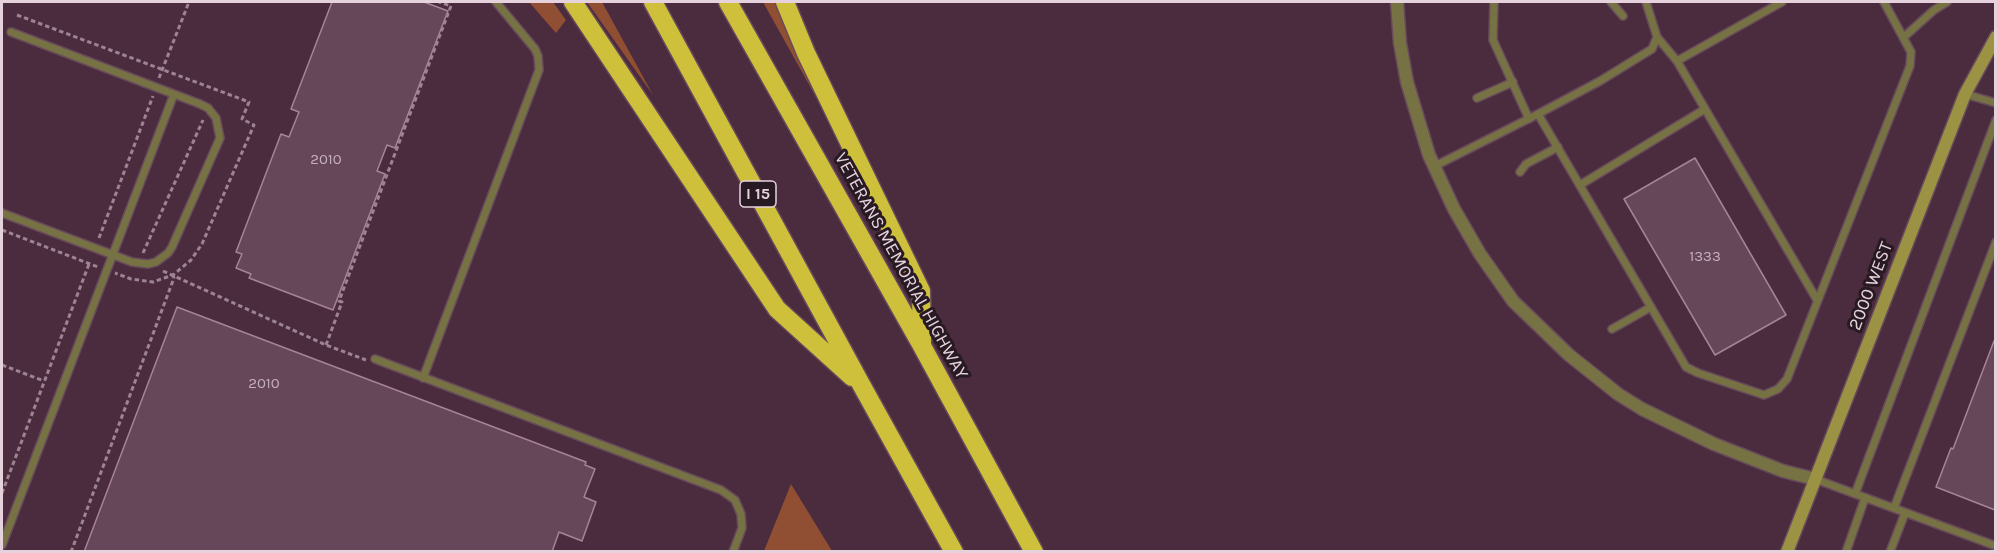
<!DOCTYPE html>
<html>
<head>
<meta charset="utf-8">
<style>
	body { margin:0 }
	#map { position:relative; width:1997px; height:553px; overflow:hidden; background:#4b2c3f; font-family:Karla,sans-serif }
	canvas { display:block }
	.frame { position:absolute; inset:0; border:3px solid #e6d2dd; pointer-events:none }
</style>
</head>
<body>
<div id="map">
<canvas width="1997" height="553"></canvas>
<div class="frame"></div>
</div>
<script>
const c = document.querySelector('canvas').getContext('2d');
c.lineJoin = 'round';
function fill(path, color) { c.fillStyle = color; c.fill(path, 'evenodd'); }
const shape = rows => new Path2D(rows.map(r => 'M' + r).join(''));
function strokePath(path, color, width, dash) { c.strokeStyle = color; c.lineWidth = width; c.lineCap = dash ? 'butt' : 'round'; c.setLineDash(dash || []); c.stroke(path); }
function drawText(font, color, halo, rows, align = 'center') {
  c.font = font + ' Karla,sans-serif'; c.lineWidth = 6; c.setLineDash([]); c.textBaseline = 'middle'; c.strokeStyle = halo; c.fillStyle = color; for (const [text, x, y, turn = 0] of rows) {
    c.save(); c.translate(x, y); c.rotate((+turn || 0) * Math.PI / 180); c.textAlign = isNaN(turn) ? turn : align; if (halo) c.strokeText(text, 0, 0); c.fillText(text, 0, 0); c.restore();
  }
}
fill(shape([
	[529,2,553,2,566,20,556,33],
	[587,2,602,2,653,95],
	[763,2,778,2,826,104,821,106],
	[791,484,832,551,764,551]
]), '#904f33');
const building = shape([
	[332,2,424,2,448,11,395,148,387,145,377,171,385,174,333,310,249,278,251,274,236,268,242,254,236,252,281,134,289,137,299,112,291,109,332,2],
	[1695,158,1786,315,1715,355,1624,199,1695,158],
	[177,307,586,462,585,465,595,469,584,497,596,502,582,541,559,532,552,552,84,552,177,307],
	[1994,341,1995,341,1995,510,1936,487,1951,448,1953,449,1994,341]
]);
fill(building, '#664659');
strokePath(building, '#a78398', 1.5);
const lane = shape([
	[1494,2,1493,40,1529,119],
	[1611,2,1623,16],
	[1657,37,1677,61,1817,300],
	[1904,37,1934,10,1947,2],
	[1677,61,1782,2],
	[1965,94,1996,103],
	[1477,98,1513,82],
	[1538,114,1686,367,1698,373,1764,395,1778,389,1787,379,1910,66,1911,52,1884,2],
	[1433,167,1538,114,1600,81,1652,49,1657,37,1646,2],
	[1520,172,1526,164,1558,147],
	[1580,185,1705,109],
	[2,213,132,262,148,264,156,262,168,253,172,247,220,138,216,118,208,108,200,104,11,32],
	[1612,329,1651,307],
	[375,359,721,490,735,500,741,514,742,528,733,552],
	[423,378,539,70,538,56,535,49,496,2],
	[1815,479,1996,546],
	[1855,494,1996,120],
	[1894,508,1996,242],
	[2,545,174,94],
	[1846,552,1865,498],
	[1890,552,1905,513]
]);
const street = shape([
	[1397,2,1400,43,1407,82,1429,155,1454,209,1480,254,1513,301,1569,355,1618,394,1642,409,1714,444,1783,471,1815,479]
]);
const secondary = shape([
	[1787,552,1965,94,1996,37]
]);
const highway = shape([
	[573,2,777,309,852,377],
	[653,2,862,386,954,552],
	[728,2,922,346,1034,552],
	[785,2,806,53,921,291,922,344]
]);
strokePath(lane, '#674a5b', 10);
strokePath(street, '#674a5b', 15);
strokePath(secondary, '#674a5b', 15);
strokePath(highway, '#674a5b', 21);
strokePath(shape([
	[17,15,249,102,242,119,254,125,202,244,191,260,173,275,153,282,131,279,115,273],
	[159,78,189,2],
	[2,230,98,267],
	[99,238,153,96],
	[143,253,203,120],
	[163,271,326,345,366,360],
	[326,345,342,302,339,301,451,6,439,2],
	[2,365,44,381],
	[2,493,89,264],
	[71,552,174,278,173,275]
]), '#9d8493', 3, [4.5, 3]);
strokePath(lane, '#777243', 7);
strokePath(street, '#777243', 12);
strokePath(secondary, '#9b9244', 12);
strokePath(highway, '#cfc03c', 18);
drawText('15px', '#c6afbc', null, [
	["2010",326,160],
	["1333",1705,257],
	["2010",264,384]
]);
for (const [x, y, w] of [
	[758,194,36]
]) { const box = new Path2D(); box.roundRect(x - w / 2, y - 13, w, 26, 4.5); c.fillStyle = '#281a22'; c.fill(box); strokePath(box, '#e6d2dd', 1.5); }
drawText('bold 16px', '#e6d2dd', null, [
	["I 15",758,194]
]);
drawText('18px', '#e6d2dd', '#281a22', [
	["VETERANS MEMORIAL HIGHWAY",901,266,61],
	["2000 WEST",1871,286,-69]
]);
</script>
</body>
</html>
